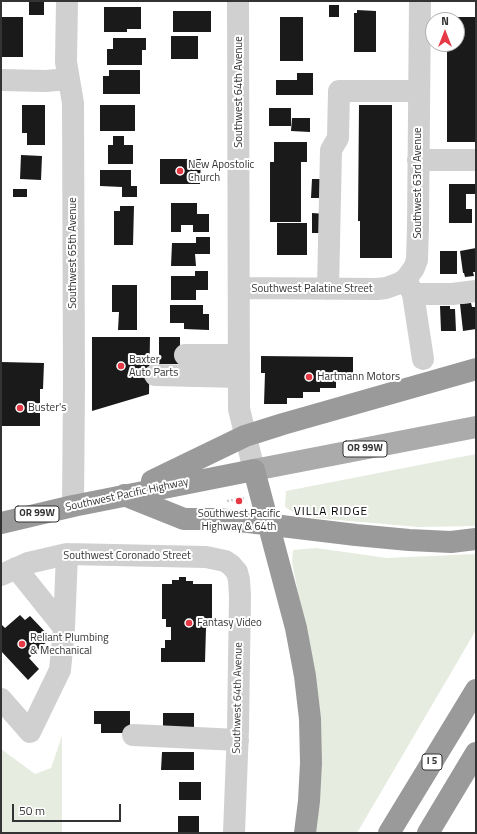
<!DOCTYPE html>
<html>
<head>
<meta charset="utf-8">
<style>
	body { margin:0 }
	#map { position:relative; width:477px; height:834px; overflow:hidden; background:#fff; font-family:"Titillium Web",sans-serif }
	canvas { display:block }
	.frame { position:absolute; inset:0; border:2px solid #333; pointer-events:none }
	.north { position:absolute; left:425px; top:12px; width:40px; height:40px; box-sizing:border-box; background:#fff; border:1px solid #adadad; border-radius:50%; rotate:0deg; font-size:11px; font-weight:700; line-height:16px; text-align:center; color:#333 }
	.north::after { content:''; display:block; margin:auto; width:14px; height:18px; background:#e63946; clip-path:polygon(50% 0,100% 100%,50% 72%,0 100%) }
	.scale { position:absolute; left:12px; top:804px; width:109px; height:18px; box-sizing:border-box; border:2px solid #333; border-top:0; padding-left:5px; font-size:12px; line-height:14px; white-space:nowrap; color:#333; -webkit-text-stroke:3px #fff; paint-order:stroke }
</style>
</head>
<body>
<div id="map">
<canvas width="477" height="834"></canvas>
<div class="frame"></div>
<div class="north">N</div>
<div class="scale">50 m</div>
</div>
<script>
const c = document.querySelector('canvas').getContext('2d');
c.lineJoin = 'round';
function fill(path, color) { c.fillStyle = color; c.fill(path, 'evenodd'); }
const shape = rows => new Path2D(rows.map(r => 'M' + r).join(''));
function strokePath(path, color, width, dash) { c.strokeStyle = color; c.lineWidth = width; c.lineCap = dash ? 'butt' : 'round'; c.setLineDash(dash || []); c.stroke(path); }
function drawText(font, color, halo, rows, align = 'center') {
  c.font = font + ' "Titillium Web",sans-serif'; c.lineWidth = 4; c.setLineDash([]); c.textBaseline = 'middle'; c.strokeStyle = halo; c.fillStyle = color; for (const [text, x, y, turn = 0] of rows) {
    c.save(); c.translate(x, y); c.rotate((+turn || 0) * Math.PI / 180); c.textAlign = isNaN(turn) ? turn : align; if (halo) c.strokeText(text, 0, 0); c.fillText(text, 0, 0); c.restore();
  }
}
fill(shape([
	[476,454,476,526,418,527,315,518,295,513,285,507,286,491],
	[316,548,387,558,476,554,476,630,357,833,314,833,315,678,292,562,293,550],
	[62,736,62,833,1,833,1,749,35,774,51,768]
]), '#e6ecdf');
fill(shape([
	[29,1,44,1,44,15,29,15],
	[329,5,339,5,339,17,329,17],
	[104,7,141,7,141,29,127,29,127,32,104,32],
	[357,10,376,11,376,52,354,52,354,13,357,13],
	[173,11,211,11,211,32,173,32],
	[1,17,23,17,23,57,1,57],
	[280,17,303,17,303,61,280,61],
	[447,17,476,17,476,142,447,142,447,44,457,44,457,20,447,20],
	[171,36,198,36,198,59,171,59],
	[113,38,146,38,146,50,142,50,142,65,107,65,107,49,113,49],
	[109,70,140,70,140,94,103,94,103,76,109,76],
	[297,73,313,73,313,95,276,95,276,80,297,80],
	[22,105,45,105,45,145,27,145,27,133,22,133],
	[100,105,135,105,135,131,100,131],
	[359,105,392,105,392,258,360,258,360,221,358,221],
	[269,108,291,108,291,126,269,126],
	[292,118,310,118,310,132,291,131],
	[113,136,124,136,124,145,133,145,133,164,108,164,108,145,113,145],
	[274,142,307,142,307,162,301,162,301,222,270,222,270,162,274,162],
	[21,155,42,156,41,180,20,179],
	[160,159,201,159,200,184,160,184],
	[100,170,131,170,131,186,137,186,137,197,122,197,122,187,100,186],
	[312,179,326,179,326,198,311,198],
	[449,184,476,184,476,194,466,194,466,209,472,209,472,223,449,223],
	[13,189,27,189,27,197,13,197],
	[171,203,197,203,197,214,209,214,209,232,193,232,193,225,181,225,181,232,171,232],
	[120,206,134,206,133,245,114,245,114,211,120,211],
	[312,213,326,214,325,233,312,233],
	[277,223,307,223,307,255,277,255],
	[196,237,210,237,210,254,195,254,196,266,171,266,172,243,196,243],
	[476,248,476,272,473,272,474,276,465,277,464,273,463,273,460,251],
	[440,251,457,251,457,274,440,274],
	[195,271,208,271,208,290,196,290,196,300,171,300,171,276,195,276],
	[112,285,137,285,137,330,118,330,119,312,112,312],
	[471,303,472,307,476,307,476,329,463,331,460,304],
	[170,305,203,305,203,314,209,314,209,330,184,329,184,323,170,323],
	[440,306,450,306,450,309,455,309,456,331,441,331],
	[92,337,150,337,149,394,92,411],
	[159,337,180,337,180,364,159,364],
	[261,356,353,357,353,381,336,381,336,388,320,388,320,392,303,392,303,398,287,398,287,404,264,404,265,373,261,373],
	[1,362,44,363,43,389,40,389,40,426,1,426],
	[179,577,186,577,186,581,193,581,193,584,212,584,212,628,206,628,205,662,161,662,161,648,165,648,165,640,171,640,171,627,166,627,166,619,162,619,162,584,172,584,172,580,179,580],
	[20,615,25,620,30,616,51,638,29,658,39,669,28,680,1,651,1,624,5,628],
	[94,711,130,711,130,733,101,733,101,724,94,724],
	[163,713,194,713,194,729,163,729],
	[162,752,194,752,194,770,161,770],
	[179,782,201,782,201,800,179,800],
	[178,816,199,816,199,833,178,833]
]), '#1a1a1a');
strokePath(shape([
	[227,501,244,498]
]), '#cdcdcd', 2.5, [2, 2]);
strokePath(shape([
	[67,1,66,62,73,103,74,384,73,506],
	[238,1,239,409,254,470],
	[1,80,46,81,68,79],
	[418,160,476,160],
	[406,279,413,294,423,359],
	[240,288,377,289,386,288,400,283,406,279,414,268,417,260,418,227,420,1],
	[328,289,331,150,338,138,339,91,419,91],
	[413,294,452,294,476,291],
	[185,355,239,355],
	[155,375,239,377],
	[1,575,28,563,67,554,206,557,225,561,231,565,237,572,239,580,240,596,238,729,234,833],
	[64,628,67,554],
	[1,699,30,732,60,670,64,628,16,568],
	[133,735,238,740]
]), '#d0d0d0', 22);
strokePath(shape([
	[254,470,476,427]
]), '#ababab', 22);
strokePath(shape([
	[152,481,245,436,283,424,476,369],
	[124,495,184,519,217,519,248,522,356,535,409,540,451,542,476,539],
	[1,523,73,506,254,470,296,628,305,676,310,719,311,763,309,801,305,833],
	[389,833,476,690],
	[428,833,476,753]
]), '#9a9a9a', 22);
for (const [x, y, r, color] of [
	[180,171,4,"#e63946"],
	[121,366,4,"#e63946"],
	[309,377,4,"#e63946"],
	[20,408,4,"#e63946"],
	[239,501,4,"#e63946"],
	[189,623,4,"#e63946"],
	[22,644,4,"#e63946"]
]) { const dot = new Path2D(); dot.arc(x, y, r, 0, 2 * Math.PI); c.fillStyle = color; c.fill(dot); strokePath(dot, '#fff', 1.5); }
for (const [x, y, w] of [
	[365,449,44],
	[37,514,44],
	[432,762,20]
]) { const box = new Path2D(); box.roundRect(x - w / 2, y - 8, w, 16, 3); c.fillStyle = '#fff'; c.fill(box); strokePath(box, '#333', 1); }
drawText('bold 10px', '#333', null, [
	["OR 99W",365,449],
	["OR 99W",37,514],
	["I 5",432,762]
]);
drawText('11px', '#333', '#fff', [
	["Southwest 64th Avenue",239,92,-90],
	["Southwest 63rd Avenue",418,183,-90],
	["Southwest 65th Avenue",73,253,-90],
	["Southwest Palatine Street",312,289],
	["Southwest Pacific Highway",127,495,-12],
	["Southwest Coronado Street",127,556],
	["Southwest 64th Avenue",238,698,-89]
]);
drawText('11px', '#333', '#fff', [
	["New Apostolic",188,165],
	["Church",188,178],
	["Baxter",129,360],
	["Auto Parts",129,373],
	["Hartmann Motors",317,377],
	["Buster's",28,408],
	["Southwest Pacific",239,514,"center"],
	["Highway & 64th",239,527,"center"],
	["Fantasy Video",197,623],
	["Reliant Plumbing",30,638],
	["& Mechanical",30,651]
], 'left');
c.letterSpacing = '1px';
drawText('12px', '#000', '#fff', [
	["VILLA RIDGE",331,512]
]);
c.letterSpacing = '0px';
</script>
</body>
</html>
